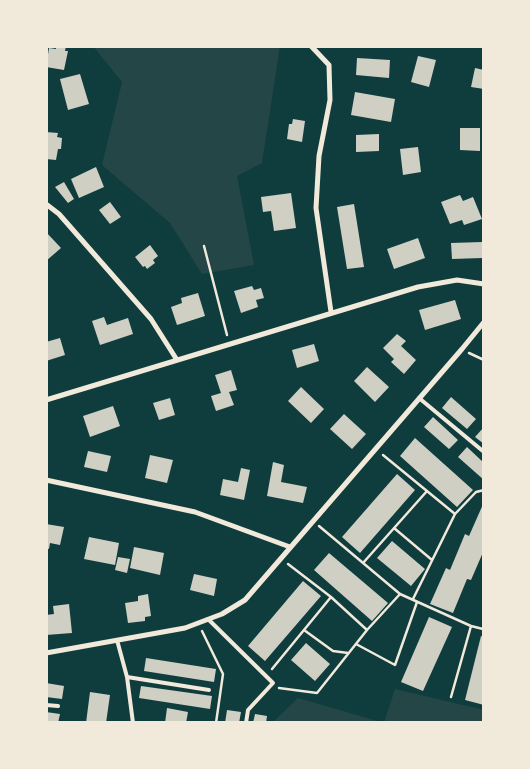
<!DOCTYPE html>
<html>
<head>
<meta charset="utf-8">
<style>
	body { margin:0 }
	#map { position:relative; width:530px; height:769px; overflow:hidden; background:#0f3d3e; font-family:"Titillium Web",sans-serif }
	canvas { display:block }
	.frame { position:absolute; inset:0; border:48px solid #f1e9da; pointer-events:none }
</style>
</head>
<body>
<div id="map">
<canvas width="530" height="769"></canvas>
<div class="frame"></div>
</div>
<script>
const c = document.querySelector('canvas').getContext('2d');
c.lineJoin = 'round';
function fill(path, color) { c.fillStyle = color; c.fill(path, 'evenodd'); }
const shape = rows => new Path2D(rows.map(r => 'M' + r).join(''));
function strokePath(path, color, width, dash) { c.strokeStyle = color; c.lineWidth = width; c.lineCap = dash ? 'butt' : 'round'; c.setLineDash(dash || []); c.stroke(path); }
fill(shape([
	[93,46,280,46,262,163,237,176,254,265,202,274,170,223,102,165,122,82],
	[395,689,484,710,484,723,384,723],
	[298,698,384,723,272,723]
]), '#244646');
fill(shape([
	[56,46,66,46,65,51,68,51,64,70,46,67,49,48,56,49],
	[418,56,436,60,429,87,411,82],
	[357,58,390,60,389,78,356,75],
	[475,68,484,70,484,89,471,87],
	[80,74,89,104,68,110,60,79],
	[355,92,395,99,391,122,351,115],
	[293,119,305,121,302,142,287,139,289,124,292,124],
	[460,128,480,128,480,151,460,150],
	[46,132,58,133,57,137,62,138,61,149,58,149,56,160,46,159],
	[379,134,379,151,356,152,356,135],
	[418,147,421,172,403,175,400,149],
	[96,167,104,187,79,198,71,179],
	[64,182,74,199,68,203,55,187],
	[291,193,296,228,274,231,271,211,263,212,261,197],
	[460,195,463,201,473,197,482,219,464,225,462,220,450,224,441,202],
	[110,202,121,217,110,224,99,210],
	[354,204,364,267,347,269,337,207],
	[46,232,61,248,46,261],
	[418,238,425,258,394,269,387,249],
	[482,242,482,258,452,259,451,243],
	[150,245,158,256,153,260,155,263,147,269,145,266,143,267,135,257],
	[252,286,254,290,261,288,264,298,256,300,258,307,241,313,234,291],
	[198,293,205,316,177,325,171,307,182,303,181,298],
	[455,300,461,319,425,330,419,310],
	[104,317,107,325,128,318,133,334,100,345,92,321],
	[397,334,406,341,401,346,416,360,404,374,391,362,394,359,383,348],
	[60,338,65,355,46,361,46,342],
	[314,344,319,361,297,368,292,350],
	[367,367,389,387,375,402,354,381],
	[231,370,237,390,229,392,234,405,216,411,211,396,221,393,215,375],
	[301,387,324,409,311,423,288,401],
	[451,397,476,419,467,429,442,408],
	[170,398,175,415,159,420,153,403],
	[113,406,120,426,90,437,83,416],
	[344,414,366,434,352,449,330,429],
	[433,417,458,440,449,449,424,427],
	[484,427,484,444,475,437],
	[415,438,473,490,457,507,400,456],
	[467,447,484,463,484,480,458,457],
	[88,451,111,456,107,472,84,467],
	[150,455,173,460,167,483,145,478],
	[273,462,284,465,281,482,307,487,303,503,267,496],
	[241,468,250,470,244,500,220,495,223,479,238,482],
	[397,474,415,490,360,553,342,537],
	[484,502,484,550,471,580,467,579,453,613,430,604,446,568,450,570,465,534,469,536],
	[46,524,64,527,60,545,50,543,49,549,46,548],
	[89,537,119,543,115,565,84,559],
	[392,541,425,569,411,586,377,558],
	[134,547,164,553,160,575,130,568],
	[329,553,388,603,372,621,314,570],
	[118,557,130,559,127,573,115,570],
	[194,574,217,579,214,596,190,590],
	[303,581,321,596,265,661,248,646],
	[148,594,151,616,145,617,145,621,128,623,125,603,138,601,138,596],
	[69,604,72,633,46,635,46,615,54,614,53,606],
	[429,617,452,627,423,691,401,682],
	[481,636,484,637,484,705,465,700],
	[306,643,330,664,315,681,291,660],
	[146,658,216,669,214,682,144,671],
	[46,683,64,686,62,699,46,697],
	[141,686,212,696,210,709,139,698],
	[90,692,110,695,106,723,86,723],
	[167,708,188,712,186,723,165,723],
	[227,710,241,712,239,723,225,723],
	[46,712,60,714,58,723,46,723],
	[255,714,267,716,266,723,253,723]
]), '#cfcfc3');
strokePath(shape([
	[204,246,227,335],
	[469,353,484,360],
	[383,455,455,514],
	[319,526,400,594,471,626],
	[394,528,432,560],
	[363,563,427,491],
	[288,564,331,597,367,630],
	[413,599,455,514,476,492,484,490],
	[304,630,333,651,348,653],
	[202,631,223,674,216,723],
	[356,644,395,665,417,602],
	[272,669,331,597],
	[279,688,317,693,367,630,400,594],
	[451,697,471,626,483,629,484,627]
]), '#f1e9da', 2.5);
strokePath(shape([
	[419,398,484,452],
	[208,619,273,683,248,710,246,723],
	[117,640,127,677,133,723],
	[127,677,209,690],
	[46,705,58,706]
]), '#f1e9da', 4);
strokePath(shape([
	[311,46,329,65,330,100,319,156,316,208,331,312],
	[46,204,59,214,151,319,177,360],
	[46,400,418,287,457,280,484,284],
	[46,480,195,512,290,547],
	[46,653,185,628,222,614,245,600,462,349,484,322]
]), '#f1e9da', 5);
</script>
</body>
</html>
